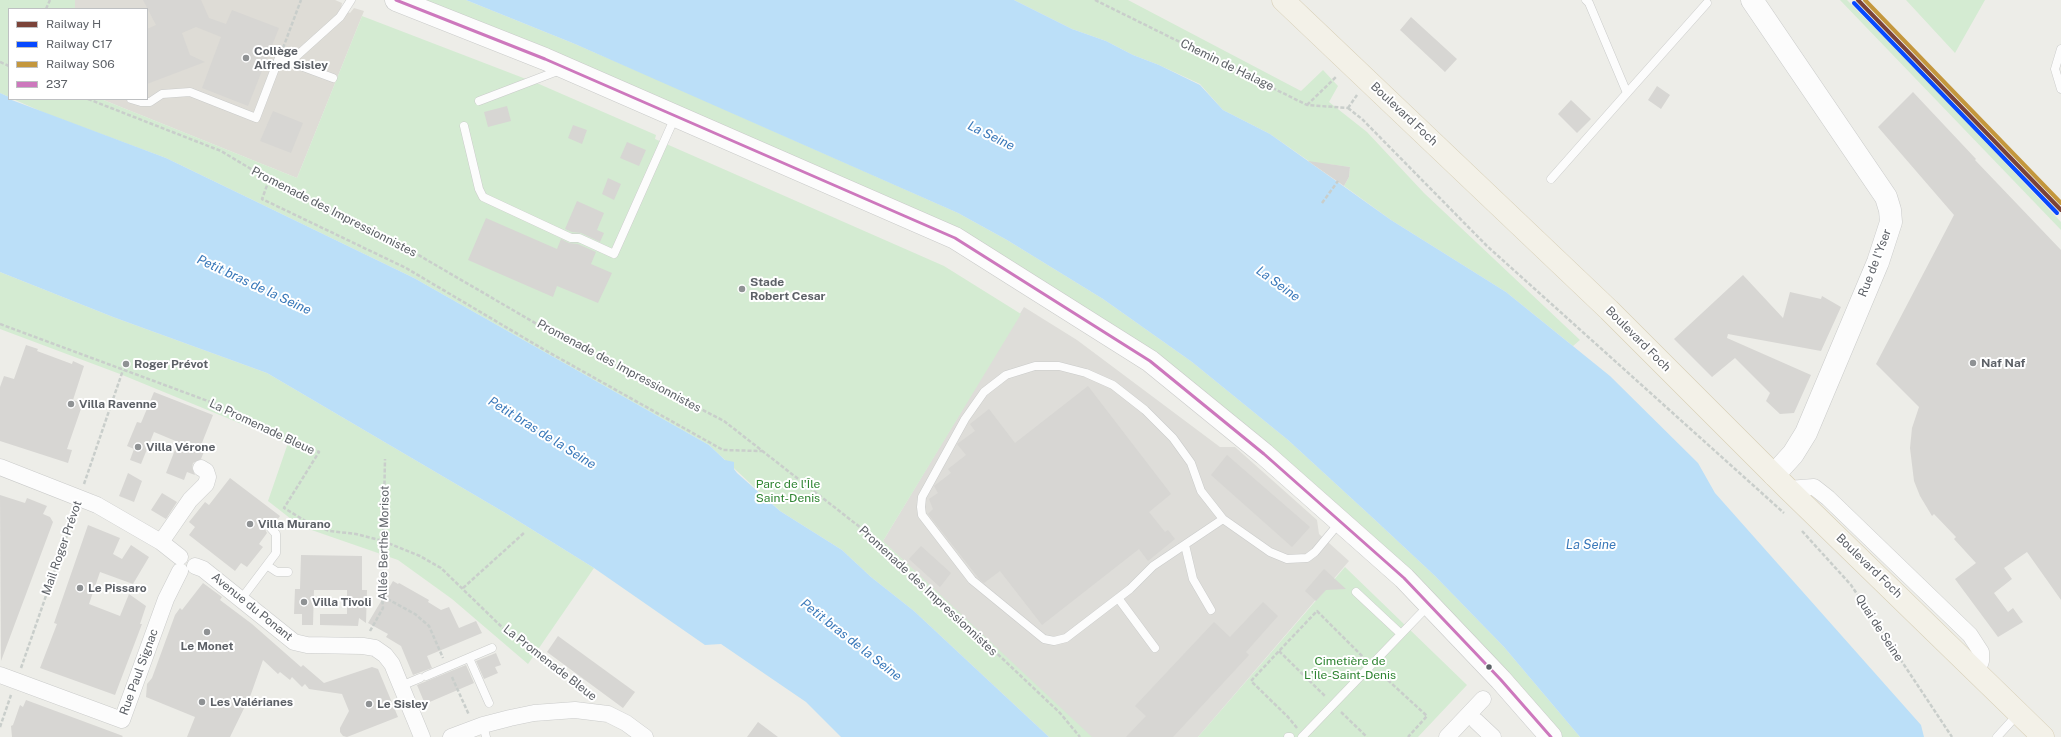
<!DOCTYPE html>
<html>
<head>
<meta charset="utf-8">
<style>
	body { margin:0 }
	#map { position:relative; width:2061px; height:737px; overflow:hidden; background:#edede8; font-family:"Public Sans",sans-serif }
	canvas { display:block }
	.legend { position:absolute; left:8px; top:8px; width:140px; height:92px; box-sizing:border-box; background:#fff; border:1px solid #bec0c2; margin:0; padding:5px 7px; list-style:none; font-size:12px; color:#5d6167 }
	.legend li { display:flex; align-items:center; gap:8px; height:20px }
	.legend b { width:20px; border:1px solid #bec0c2 }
</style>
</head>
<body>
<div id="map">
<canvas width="2061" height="737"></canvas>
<ul class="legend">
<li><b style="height:5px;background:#7b4339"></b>Railway H</li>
<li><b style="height:5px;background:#0749ff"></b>Railway C17</li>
<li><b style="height:5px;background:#c4973d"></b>Railway S06</li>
<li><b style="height:5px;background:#cd78bd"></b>237</li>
</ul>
</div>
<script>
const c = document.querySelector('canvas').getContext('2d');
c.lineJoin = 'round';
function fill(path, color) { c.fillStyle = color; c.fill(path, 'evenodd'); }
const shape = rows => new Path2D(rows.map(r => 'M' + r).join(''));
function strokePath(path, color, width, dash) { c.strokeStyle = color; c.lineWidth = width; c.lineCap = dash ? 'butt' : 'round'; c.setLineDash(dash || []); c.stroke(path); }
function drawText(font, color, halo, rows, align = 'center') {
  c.font = font + ' "Public Sans",sans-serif'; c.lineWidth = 4; c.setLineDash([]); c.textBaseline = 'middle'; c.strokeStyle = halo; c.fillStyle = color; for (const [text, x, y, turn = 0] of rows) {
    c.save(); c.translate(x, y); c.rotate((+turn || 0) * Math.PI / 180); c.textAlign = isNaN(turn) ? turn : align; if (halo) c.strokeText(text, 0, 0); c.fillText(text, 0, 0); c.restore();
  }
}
fill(shape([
	[1024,307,1077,340,1220,447,1235,447,1317,520,1319,534,1349,561,1198,737,1089,737,883,541]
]), '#deddd9');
fill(shape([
	[75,0,335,0,342,3,341,9,345,11,350,13,354,8,364,11,297,178,101,99,147,99,147,9,75,9]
]), '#dedcd6');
fill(shape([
	[0,0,75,0,75,9,9,9,9,97,0,93],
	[415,0,466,0,575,44,663,82,958,213,1007,240,1103,299,1192,362,1288,440,1374,519,1435,576,1504,647,1580,737,1557,737,1473,640,1052,291],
	[1014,0,1128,0,1301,91,1323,70,1338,86,1329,102,1367,132,1424,193,1580,340,1573,346,1506,292,1391,220,1344,186,1349,177,1350,167,1327,164,1323,171,1270,134,1223,110,1200,84,1159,65,1133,55,1106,41,1072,29],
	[1840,0,1847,0,1933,87,2061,222,2061,230],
	[1906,0,1985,0,1955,53],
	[362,16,539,84,656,135,655,139,944,266,1021,314,883,541,1092,737,1049,737,914,611,871,577,842,550,780,511,709,445,414,278,166,158,47,114,13,99,101,99,297,178],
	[0,272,113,317,267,373,507,514,594,568,528,664,452,599,398,560,300,526,268,501,288,443,120,374,0,329],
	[1345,567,1467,685,1418,737,1198,737]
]), '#d4ebd2');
fill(shape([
	[466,0,1014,0,1072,29,1106,41,1133,55,1159,65,1200,85,1223,110,1270,134,1391,220,1506,292,1610,376,1698,463,1715,493,1921,725,1924,737,1580,737,1504,647,1435,576,1374,519,1288,440,1192,362,1103,299,1007,240,958,213,575,44],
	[0,93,9,97,9,99,166,158,414,278,709,445,725,460,734,462,734,469,737,473,780,511,842,550,871,577,914,611,1049,737,841,737,806,702,721,644,705,645,594,568,507,514,267,373,113,317,0,272]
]), '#bbdff8');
fill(shape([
	[143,0,201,0,209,18,226,24,232,10,279,28,248,106,202,88,221,37,196,27,182,33,190,55,205,62,147,84,147,29,156,25],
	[1411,17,1457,59,1445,72,1400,30],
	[1657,86,1670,95,1661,109,1648,100],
	[1913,92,1976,159,1975,160,2061,250,2061,600,2027,552,2004,568,2012,579,1994,593,2008,612,2013,608,2023,622,1998,637,1955,579,1976,563,1954,539,1956,537,1934,514,1932,516,1920,496,1914,481,1910,448,1912,428,1919,407,1876,364,1954,215,1878,127],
	[1571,100,1591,119,1577,133,1558,114],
	[507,106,511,121,488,127,484,112],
	[273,111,303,123,291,153,260,141],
	[573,125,587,130,582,144,568,138],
	[627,142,646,150,639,166,620,158],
	[1308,161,1350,167,1349,177,1344,186],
	[608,178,621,184,614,200,602,194],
	[577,201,604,213,597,230,604,233,600,242,581,233,572,232,565,229],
	[486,218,557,249,561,239,569,243,578,244,596,252,591,264,612,273,598,303,557,286,553,297,468,260],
	[1743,275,1783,318,1790,292,1821,299,1822,296,1841,307,1821,351,1728,334,1727,338,1811,375,1794,413,1780,414,1766,401,1770,393,1735,358,1712,377,1674,339],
	[26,345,38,349,37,351,72,364,73,361,84,366,73,400,83,403,67,449,72,450,68,463,0,441,0,387,4,376,14,379],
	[1088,386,1171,494,1149,512,1165,532,1168,530,1175,539,1148,561,1139,549,1042,625,1000,571,984,583,980,580,928,514,933,509,929,499,938,493,934,486,951,473,948,469,966,455,957,444,975,431,970,424,989,409,1015,443],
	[154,392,213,415,200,448,205,449,201,459,193,463,192,468,195,475,187,472,184,480,166,473,178,442,154,432,141,464,130,460,134,449,127,446,137,422,141,423],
	[1227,455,1310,527,1292,547,1211,475],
	[128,473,142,481,134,502,119,496],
	[230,478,280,516,274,524,270,521,265,522,264,527,267,533,259,544,263,547,247,567,241,563,235,571,189,535,195,527,189,522,205,502,209,505],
	[162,493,177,502,166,519,151,510],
	[0,495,25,503,27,498,47,506,43,514,50,517,53,522,1,661],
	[88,525,120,538,113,554,122,559,131,545,149,557,133,584,100,572,89,604,120,616,129,594,146,606,140,624,142,624,115,695,40,668,57,624,54,623],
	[921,546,951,573,940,587,909,559],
	[301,555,362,556,362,590,367,590,366,623,359,618,358,626,320,625,320,614,347,614,347,590,314,590,313,625,302,625,302,614,294,614,295,589,300,589],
	[1324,569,1346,589,1326,590,1316,601,1305,591],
	[393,581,398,584,399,583,429,600,428,602,441,610,449,607,459,628,476,621,482,633,427,656,432,668,413,675,401,646,386,637,388,634,368,623],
	[203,583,222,597,220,600,252,624,301,667,303,665,324,683,372,667,378,669,398,717,347,737,343,736,340,732,340,728,349,711,342,694,309,689,305,684,302,687,292,677,290,680,280,672,278,674,263,660,251,694,230,737,187,737,195,717,146,697,147,684,152,678,175,615,180,608,182,610],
	[1263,602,1278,616,1246,652,1249,655,1173,737,1126,737,1146,716,1135,706,1214,622,1230,637],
	[558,636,635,692,623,708,547,652],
	[496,653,501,665,495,667,498,673,484,679,476,661],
	[466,665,474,683,425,704,417,685],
	[26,700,123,736,122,737,12,737,11,726,13,725,20,705,23,707],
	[758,722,778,737,747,737]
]), '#d7d6d3');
const lane = shape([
	[2061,49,2055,69,2061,89],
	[290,62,340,17,351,0],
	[1627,93,1707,3],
	[131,99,141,102,150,102,162,94,190,92,256,118,279,58,333,78],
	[479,101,555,72,559,68],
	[464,126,479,189,483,197,571,238,579,238,614,254,675,117],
	[1551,179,1627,93,1589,3,1586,0],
	[1223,519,1153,566,1130,589,1066,638,1054,641,1044,639,972,580,922,515,921,507,922,497,965,419,984,392,1006,375,1035,366,1059,366,1086,373,1113,385,1145,410,1173,438,1191,463,1201,491,1223,519,1270,552,1287,559,1307,558,1315,552,1340,522],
	[1185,545,1193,579,1211,610],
	[268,566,277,572,288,572],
	[1356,592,1401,634],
	[242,598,276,553,276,534,269,526],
	[1118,598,1155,648],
	[469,658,489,703],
	[426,676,492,648],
	[401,686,420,678],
	[483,725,486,737],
	[1288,737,1290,737],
	[1302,737,1429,605],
	[1997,737,2018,714]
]);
const street = shape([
	[0,467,97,505,161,542,180,557],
	[1788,489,1814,487,1828,498,1970,635,1981,652,1981,661,1977,672],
	[161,542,190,500,206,484,208,477,206,471,201,468],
	[195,566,203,569,294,642,307,645,363,646,375,648,385,655,392,664,422,737],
	[0,675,122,720,166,599,180,571],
	[1476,721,1493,737],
	[451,737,483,725,510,718,534,713,575,710,608,714,626,723,645,737],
	[1447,737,1483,699]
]);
const secondary = shape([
	[396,0,545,59,955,238,1150,361,1264,454,1404,578,1501,680,1551,737],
	[1752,0,1886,197,1890,210,1891,222,1878,262,1806,433,1793,454,1774,475]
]);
const primary = shape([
	[1283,0,1609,310,1788,489,2043,737]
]);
strokePath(lane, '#cacbca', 9);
strokePath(street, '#cacbca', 17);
strokePath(secondary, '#c9cac9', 23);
strokePath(primary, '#d7ceb4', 23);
strokePath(shape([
	[1095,0,1307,105,1348,108],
	[46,9,50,0],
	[283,48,301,0],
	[0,62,9,66],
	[88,99,221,151,276,184,384,235,542,327,724,421,879,542,1060,713,1080,737],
	[1307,105,1337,76],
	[1348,108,1362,119,1487,246,1784,513],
	[1348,108,1357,95],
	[269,180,262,199,406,268,543,349,723,450,762,451],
	[1322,203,1338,181],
	[0,324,224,407,319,452,284,508,312,525,330,531,356,534,383,541,420,556,441,568,507,632,592,696],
	[84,484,123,370],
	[1802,531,1851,585,1952,737],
	[463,588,525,532],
	[382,596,415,614,429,626,443,658],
	[370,631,383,608,382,596,385,459],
	[1279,651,1326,697],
	[21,668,75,512],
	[1379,672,1427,716,1408,737],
	[452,677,469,715],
	[1341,712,1367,737],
	[0,727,11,695],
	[1297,728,1288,717,1251,681,1279,651,1317,611,1363,657]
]), '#c9cecb', 2.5, [4, 2]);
strokePath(lane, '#fcfcfc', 8);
strokePath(street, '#fcfcfc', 16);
strokePath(secondary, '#fcfcfc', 22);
strokePath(primary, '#f3f1e8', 22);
strokePath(shape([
	[396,0,545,59,955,238,1150,361,1264,454,1404,578,1501,680,1551,737]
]), '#cd78bd', 3);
strokePath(shape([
	[1858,0,2061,210]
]), '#7b4339', 4);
strokePath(shape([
	[1854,3,2057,213]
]), '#0749ff', 4);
strokePath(shape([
	[1865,0,2061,203]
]), '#c4973d', 4);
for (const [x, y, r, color] of [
	[246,58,4,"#8f9294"],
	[742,289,4,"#8f9294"],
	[1973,363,4,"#8f9294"],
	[126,364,4,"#8f9294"],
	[71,404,4,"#8f9294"],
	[138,447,4,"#8f9294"],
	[250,524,4,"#8f9294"],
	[80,588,4,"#8f9294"],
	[304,602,4,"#8f9294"],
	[207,632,4,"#8f9294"],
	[1489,667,3.5,"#5d6167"],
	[202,702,4,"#8f9294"],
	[369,704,4,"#8f9294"]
]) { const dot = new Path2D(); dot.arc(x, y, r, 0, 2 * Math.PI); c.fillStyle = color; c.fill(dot); strokePath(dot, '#fff', 1.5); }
drawText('bold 12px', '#5d6167', '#fff', [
	["Collège",254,51],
	["Alfred Sisley",254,65],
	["Stade",750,282],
	["Robert Cesar",750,296],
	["Naf Naf",1981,363],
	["Roger Prévot",134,364],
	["Villa Ravenne",79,404],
	["Villa Vérone",146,447],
	["Villa Murano",258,524],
	["Le Pissaro",88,588],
	["Villa Tivoli",312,602],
	["Le Monet",207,646,"center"],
	["Les Valérianes",210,702],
	["Le Sisley",377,704]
], 'left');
drawText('12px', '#5d6167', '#fff', [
	["Chemin de Halage",1227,65,26],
	["Boulevard Foch",1404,114,43],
	["Promenade des Impressionnistes",334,212,27],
	["Rue de l'Yser",1875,263,-69],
	["Boulevard Foch",1638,339,45],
	["Promenade des Impressionnistes",619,366,28],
	["La Promenade Bleue",262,427,25],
	["Allée Berthe Morisot",384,543,-89],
	["Mail Roger Prévot",62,548,-71],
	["Boulevard Foch",1869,566,44],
	["Promenade des Impressionnistes",928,591,43],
	["Avenue du Ponant",252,607,39],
	["Quai de Seine",1879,628,57],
	["La Promenade Bleue",550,663,38],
	["Rue Paul Signac",139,672,-70]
]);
drawText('12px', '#2e8431', '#fff', [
	["Parc de l'Île",788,484],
	["Saint-Denis",788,498],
	["Cimetière de",1350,661],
	["L'Île-Saint-Denis",1350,675]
]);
drawText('italic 13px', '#3a79ba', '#fff', [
	["La Seine",991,136,26],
	["La Seine",1278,284,36],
	["Petit bras de la Seine",254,285,25],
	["Petit bras de la Seine",542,433,32],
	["La Seine",1591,545],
	["Petit bras de la Seine",851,640,38]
]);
</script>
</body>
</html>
